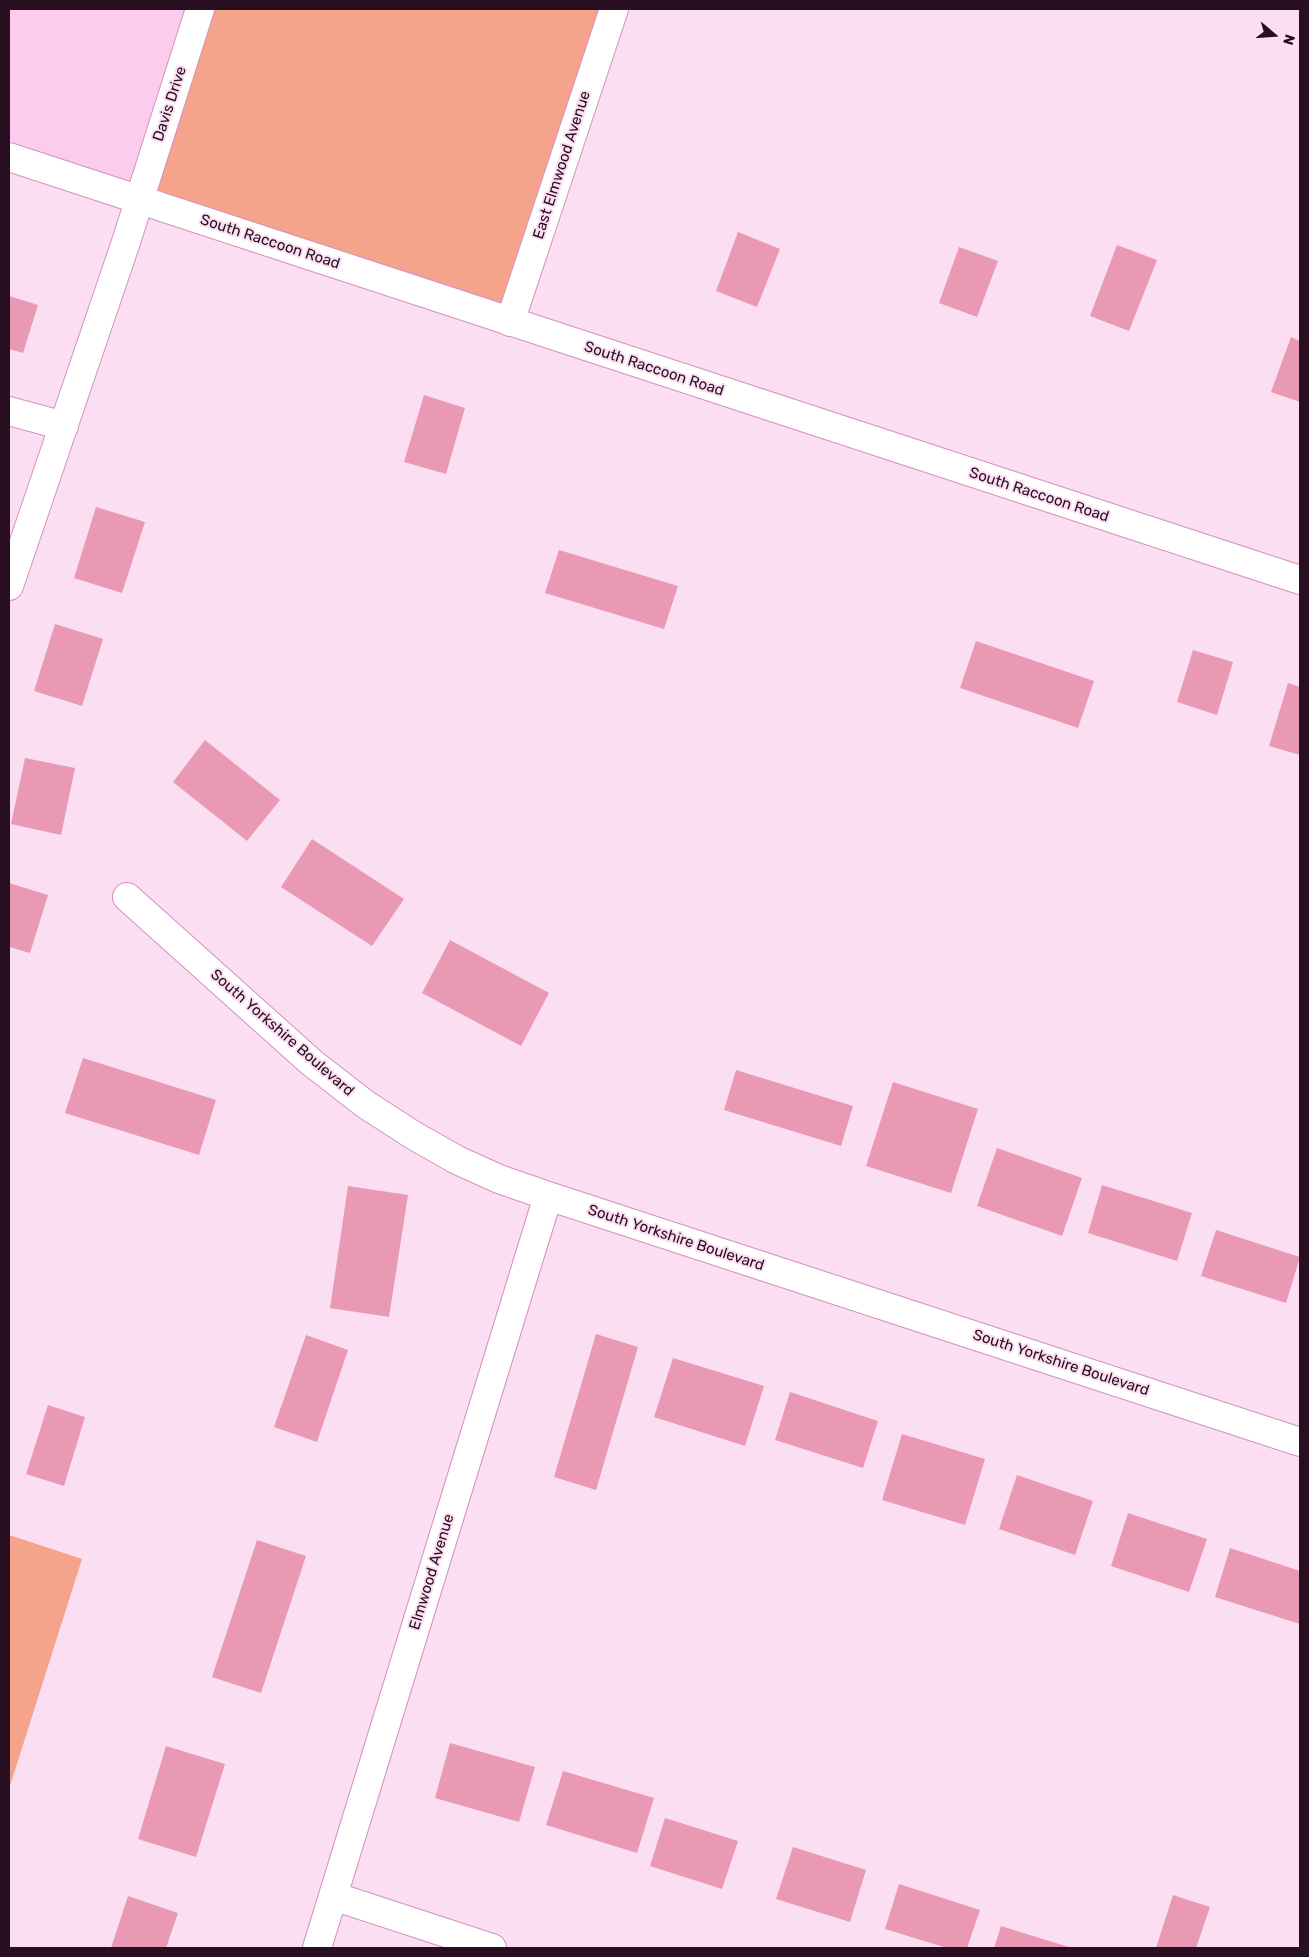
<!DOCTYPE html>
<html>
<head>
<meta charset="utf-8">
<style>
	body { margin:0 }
	#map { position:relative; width:1309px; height:1957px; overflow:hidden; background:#fbdef2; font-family:Rubik,sans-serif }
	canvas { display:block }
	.frame { position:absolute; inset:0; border:10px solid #270f21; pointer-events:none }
	.north { position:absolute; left:1249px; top:10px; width:50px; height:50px; -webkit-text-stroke:4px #fbdef2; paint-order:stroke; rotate:108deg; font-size:14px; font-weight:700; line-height:20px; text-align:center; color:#270f21 }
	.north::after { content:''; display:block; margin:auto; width:18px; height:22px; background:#270f21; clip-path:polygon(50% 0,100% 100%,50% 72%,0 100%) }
</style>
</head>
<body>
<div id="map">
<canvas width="1309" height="1957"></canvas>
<div class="frame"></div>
<div class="north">N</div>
</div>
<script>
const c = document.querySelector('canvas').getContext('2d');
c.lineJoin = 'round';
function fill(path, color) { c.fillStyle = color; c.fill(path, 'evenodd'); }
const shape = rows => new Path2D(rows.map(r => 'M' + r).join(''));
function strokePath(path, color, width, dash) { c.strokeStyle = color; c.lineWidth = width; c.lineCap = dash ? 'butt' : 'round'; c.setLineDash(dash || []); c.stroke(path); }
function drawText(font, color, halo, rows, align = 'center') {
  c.font = font + ' Rubik,sans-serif'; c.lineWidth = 4; c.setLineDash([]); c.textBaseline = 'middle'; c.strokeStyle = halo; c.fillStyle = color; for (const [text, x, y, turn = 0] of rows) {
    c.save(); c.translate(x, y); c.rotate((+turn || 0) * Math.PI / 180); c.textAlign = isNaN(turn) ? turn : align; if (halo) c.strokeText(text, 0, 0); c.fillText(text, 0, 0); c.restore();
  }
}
fill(shape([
	[9,9,200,9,139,199,9,157]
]), '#fbcced');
fill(shape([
	[200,9,614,9,510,322,139,199],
	[9,1535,82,1559,9,1789]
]), '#f5a38b');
fill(shape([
	[738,232,780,249,757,307,716,291],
	[1117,245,1157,260,1129,331,1090,316],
	[959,247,998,261,977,317,939,303],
	[9,296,38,305,23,353,9,349],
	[1291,337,1300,341,1300,402,1271,392],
	[424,395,465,408,446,474,404,462],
	[96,507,145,522,122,593,74,578],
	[559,550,678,586,664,629,545,593],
	[55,624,103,639,82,706,34,691],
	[976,641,1094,681,1078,728,960,688],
	[1193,650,1233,662,1217,715,1177,702],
	[1288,683,1300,687,1300,755,1269,746],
	[205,740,280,800,247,841,173,782],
	[25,758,75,768,61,835,11,824],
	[312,839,404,899,372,946,281,887],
	[9,883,48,895,30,953,9,947],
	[450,940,549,993,521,1046,422,993],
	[83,1058,216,1100,199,1155,65,1113],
	[736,1070,853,1106,841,1146,724,1110],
	[893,1082,978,1109,951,1193,866,1166],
	[997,1148,1082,1178,1062,1236,977,1206],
	[1102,1185,1192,1213,1177,1261,1088,1233],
	[348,1186,408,1195,389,1317,330,1308],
	[1216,1230,1300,1257,1286,1303,1201,1276],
	[596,1334,638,1347,596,1490,554,1477],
	[306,1335,348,1350,317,1442,274,1427],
	[673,1358,764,1386,745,1446,654,1417],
	[790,1392,878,1421,863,1468,775,1440],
	[48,1405,85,1417,64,1486,26,1474],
	[902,1434,985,1459,965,1525,882,1500],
	[1017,1475,1093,1501,1075,1555,999,1529],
	[1128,1513,1207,1539,1189,1592,1111,1566],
	[257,1540,306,1556,261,1693,212,1677],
	[1230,1548,1300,1571,1300,1624,1215,1597],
	[450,1743,535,1767,519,1822,435,1798],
	[166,1746,225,1764,196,1857,138,1839],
	[563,1771,654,1798,637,1853,546,1825],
	[665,1818,738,1841,722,1889,650,1866],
	[793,1847,866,1870,850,1922,776,1899],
	[899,1884,980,1910,967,1948,947,1948,885,1929],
	[1173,1895,1210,1907,1196,1948,1156,1948],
	[128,1896,178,1913,166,1948,111,1948],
	[1001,1926,1072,1948,994,1948]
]), '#ea99b5');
const minor = shape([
	[510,322,614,9],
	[9,411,64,426],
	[9,586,126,242,200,9],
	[127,897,311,1062,365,1104,413,1135,457,1160,499,1179,548,1196,1300,1442],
	[333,1896,492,1948],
	[317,1948,548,1196]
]);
const tertiary = shape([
	[9,157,1300,580]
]);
strokePath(minor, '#d391c1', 30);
strokePath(tertiary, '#d391c1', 30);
strokePath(minor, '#fff', 28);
strokePath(tertiary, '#fff', 28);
drawText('15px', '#270f21', '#fbdef2', [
	["Davis Drive",170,104,-72],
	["East Elmwood Avenue",562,165,-72],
	["South Raccoon Road",270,242,18],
	["South Raccoon Road",654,369,18],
	["South Raccoon Road",1039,495,18],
	["South Yorkshire Boulevard",282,1033,41],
	["South Yorkshire Boulevard",676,1238,18],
	["South Yorkshire Boulevard",1061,1363,18],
	["Elmwood Avenue",432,1572,-73]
]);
</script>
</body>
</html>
